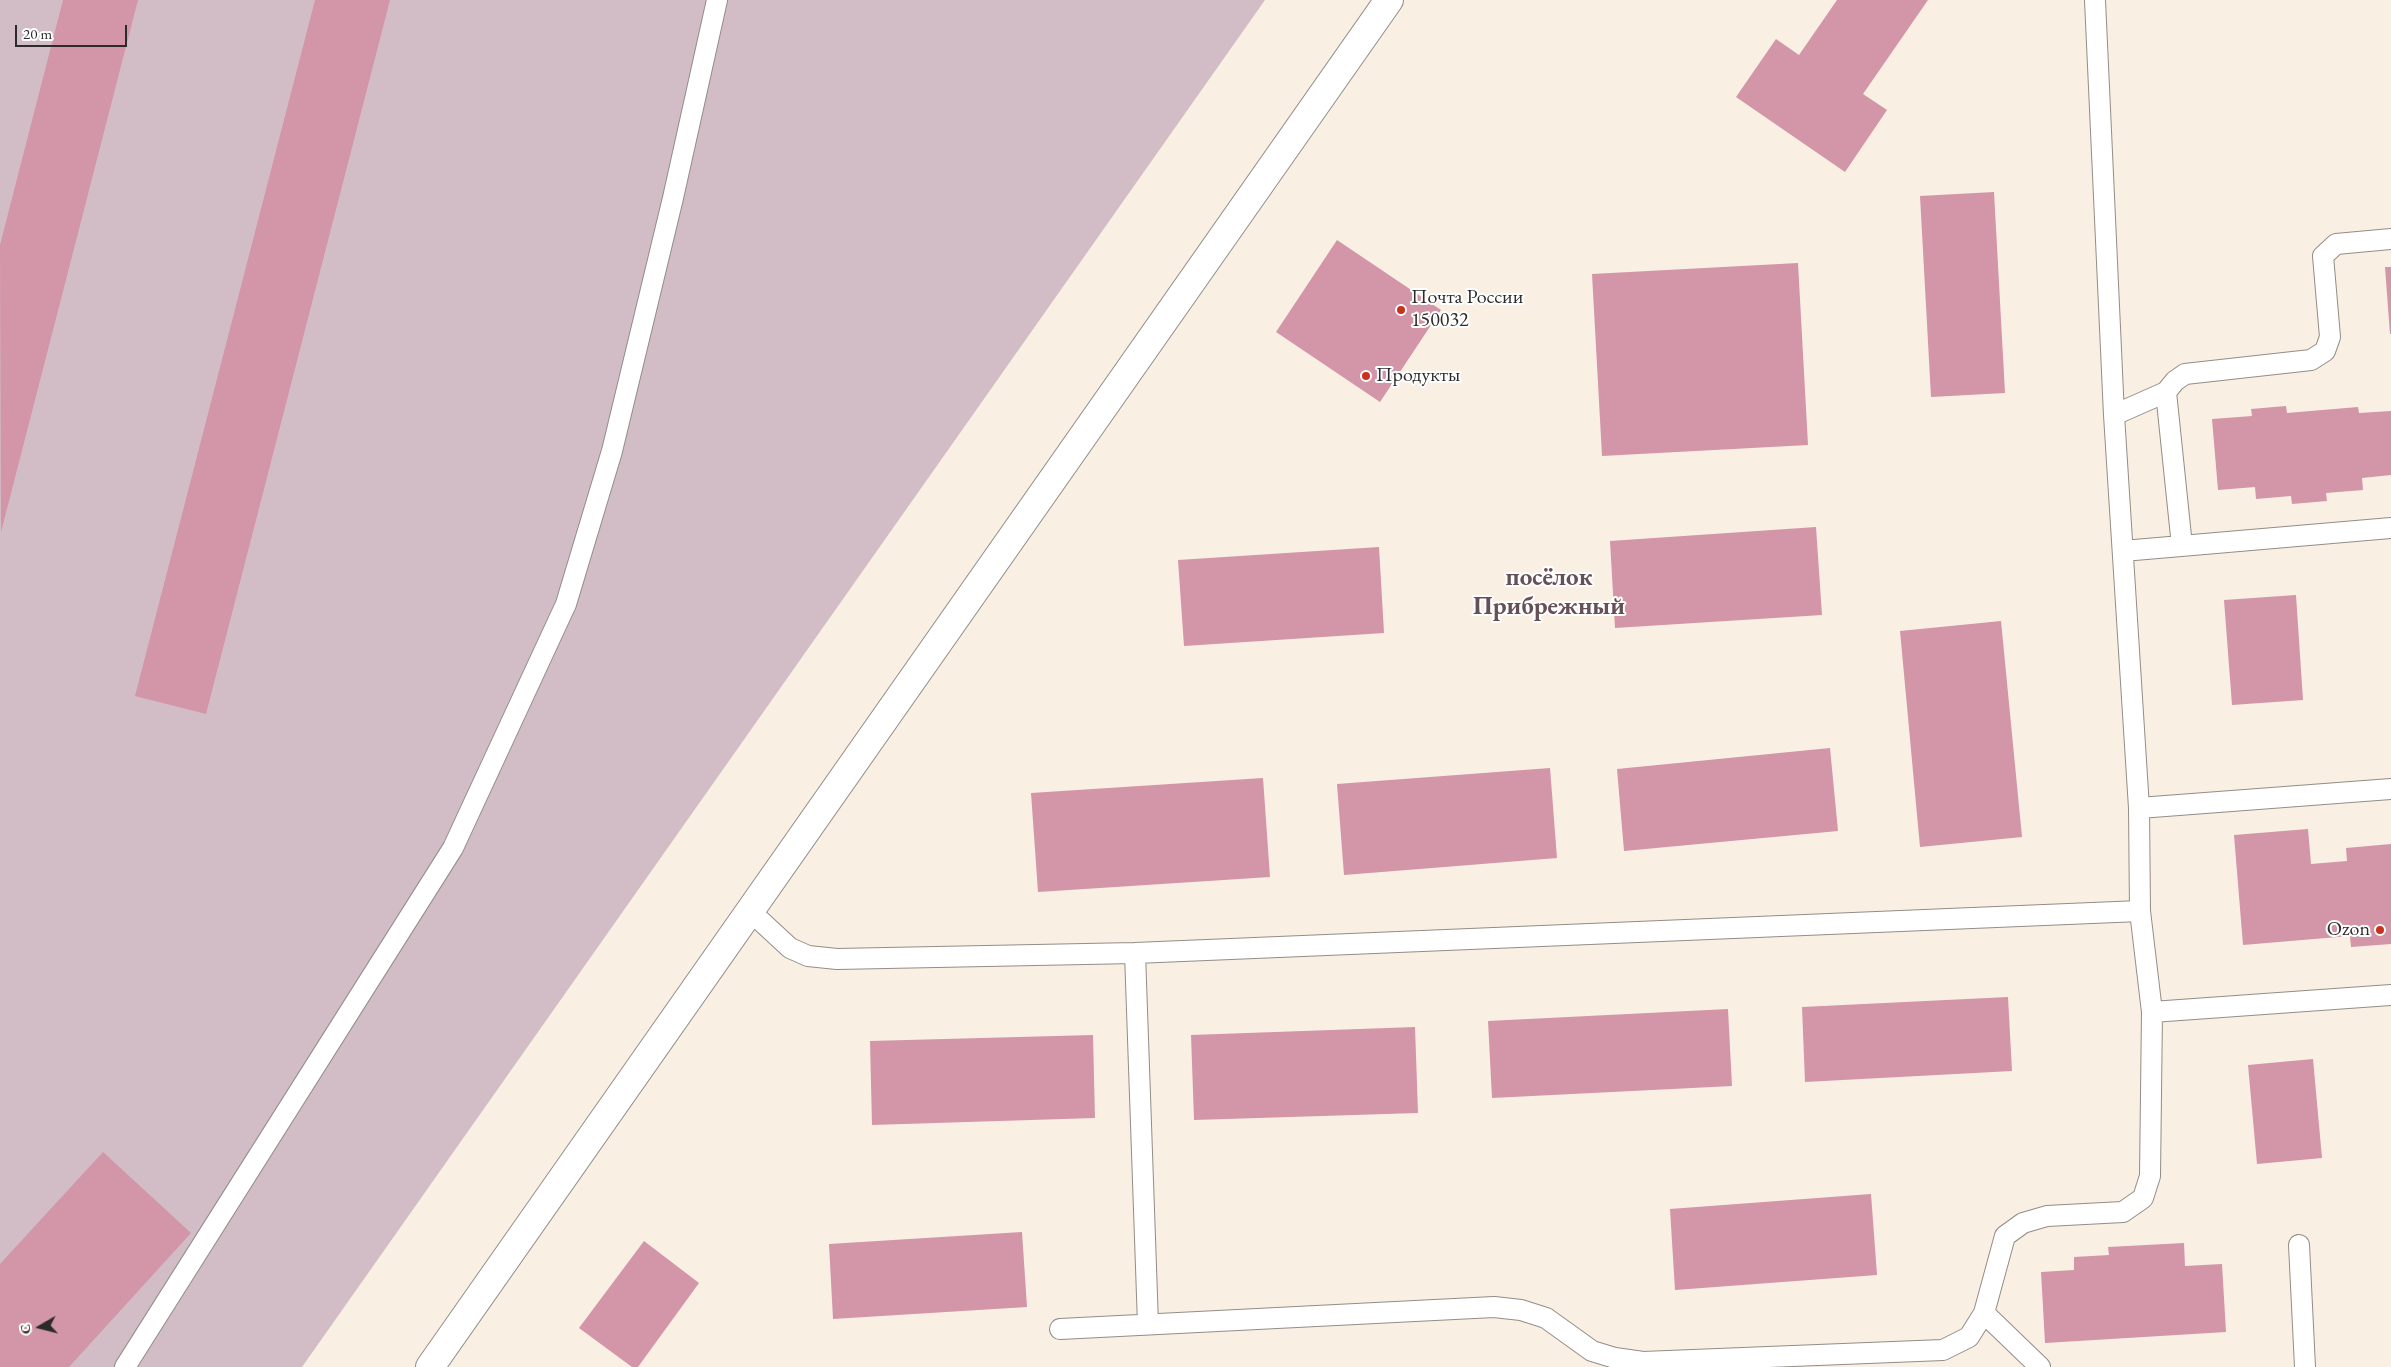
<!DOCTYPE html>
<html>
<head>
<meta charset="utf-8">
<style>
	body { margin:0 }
	#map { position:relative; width:2391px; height:1367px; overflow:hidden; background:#faefe3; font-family:"EB Garamond",serif }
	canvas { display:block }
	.north { position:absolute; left:15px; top:1302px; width:50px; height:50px; -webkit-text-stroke:4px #fff; paint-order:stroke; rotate:262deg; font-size:14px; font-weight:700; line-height:20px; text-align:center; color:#2b2b2b }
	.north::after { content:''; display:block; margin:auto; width:18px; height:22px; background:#2b2b2b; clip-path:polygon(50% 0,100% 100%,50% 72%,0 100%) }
	.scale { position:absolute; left:15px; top:25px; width:112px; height:22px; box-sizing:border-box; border:2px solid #2b2b2b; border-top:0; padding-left:6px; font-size:15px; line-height:18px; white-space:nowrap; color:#2b2b2b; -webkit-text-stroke:4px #fff; paint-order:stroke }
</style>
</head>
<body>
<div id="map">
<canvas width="2391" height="1367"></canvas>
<div class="north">С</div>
<div class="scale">20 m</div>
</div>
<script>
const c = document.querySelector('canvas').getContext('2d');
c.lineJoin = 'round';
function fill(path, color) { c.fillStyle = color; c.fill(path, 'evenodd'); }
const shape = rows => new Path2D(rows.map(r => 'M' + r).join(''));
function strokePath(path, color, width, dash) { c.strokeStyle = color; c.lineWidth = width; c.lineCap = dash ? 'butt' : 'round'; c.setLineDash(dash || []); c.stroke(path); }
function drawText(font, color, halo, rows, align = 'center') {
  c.font = font + ' "EB Garamond",serif'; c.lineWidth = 4; c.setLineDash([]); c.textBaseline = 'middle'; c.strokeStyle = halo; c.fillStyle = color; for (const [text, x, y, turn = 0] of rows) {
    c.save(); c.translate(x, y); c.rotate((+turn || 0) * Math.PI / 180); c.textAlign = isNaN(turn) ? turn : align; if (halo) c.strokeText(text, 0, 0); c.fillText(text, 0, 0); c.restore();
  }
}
fill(shape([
	[0,0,1265,0,302,1367,0,1367]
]), '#d2bdc6');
fill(shape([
	[63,0,138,0,1,532,0,245],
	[315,0,390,0,206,714,135,696],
	[1837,0,1928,0,1863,94,1887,110,1845,172,1736,97,1776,39,1799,55],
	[1994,192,2005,393,1931,397,1920,196],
	[1337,240,1441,310,1380,402,1276,332],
	[1798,263,1808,445,1602,456,1592,274],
	[2385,267,2391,267,2391,334,2390,334],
	[2286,406,2287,413,2358,407,2359,413,2391,411,2391,475,2362,478,2363,490,2326,493,2327,501,2292,504,2291,496,2256,499,2255,487,2218,490,2212,419,2252,416,2251,409],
	[1816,527,1822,615,1615,628,1610,541],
	[1379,547,1384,633,1184,646,1178,560],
	[2296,595,2303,700,2232,705,2224,600],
	[2001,621,2022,837,1920,847,1900,631],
	[1830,748,1838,831,1624,851,1617,769],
	[1550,768,1557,858,1344,875,1337,784],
	[1263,778,1270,877,1038,892,1031,793],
	[2308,829,2311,864,2347,861,2346,848,2391,844,2391,944,2351,947,2350,936,2243,945,2234,835],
	[2008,997,2012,1071,1805,1082,1802,1007],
	[1728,1009,1732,1086,1492,1098,1488,1021],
	[1415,1027,1418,1113,1194,1120,1191,1035],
	[1093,1035,1095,1118,872,1125,870,1041],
	[2313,1059,2322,1158,2257,1164,2248,1065],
	[103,1152,191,1233,69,1367,0,1367,0,1264],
	[1871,1194,1877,1275,1675,1290,1670,1209],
	[1022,1232,1027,1307,833,1319,829,1244],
	[644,1241,699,1283,638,1367,632,1367,579,1328],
	[2184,1243,2185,1266,2222,1264,2226,1332,2045,1343,2041,1272,2074,1270,2074,1257,2109,1255,2108,1247]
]), '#d395a8');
const lane = shape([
	[2166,392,2182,546],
	[2114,415,2166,392,2175,381,2185,374,2311,360,2325,351,2330,337,2323,256,2336,244,2391,239],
	[2123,551,2391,528],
	[2139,808,2391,789],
	[750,911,790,948,808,956,837,959,1135,953],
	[2152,1012,2391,995],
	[2299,1245,2305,1367],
	[1984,1313,2040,1367],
	[1148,1324,1135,953,2140,911],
	[1060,1329,1494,1307,1521,1310,1546,1318,1592,1351,1615,1358,1643,1362,1943,1350,1969,1337,1984,1313,2005,1236,2023,1223,2047,1216,2123,1212,2143,1198,2150,1176,2152,1012,2140,911,2139,808,2114,415,2095,0],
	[125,1367,453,848,566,604,612,451,673,198,717,0]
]);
const street = shape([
	[430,1367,1389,0]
]);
strokePath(lane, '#928d87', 22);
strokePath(street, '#928d87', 30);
strokePath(lane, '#fff', 20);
strokePath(street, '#fff', 28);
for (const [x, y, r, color] of [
	[1401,310,5,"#c8321e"],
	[1366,376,5,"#c8321e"],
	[2380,930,5,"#c8321e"]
]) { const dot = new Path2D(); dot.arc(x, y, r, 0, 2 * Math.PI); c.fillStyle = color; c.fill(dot); strokePath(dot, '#fff', 2); }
drawText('20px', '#2b2b2b', '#fff', [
	["Почта России",1411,298],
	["150032",1411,321],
	["Продукты",1376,376],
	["Ozon",2370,930,"right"]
], 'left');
drawText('bold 25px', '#665057', '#fff', [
	["посёлок",1549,578],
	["Прибрежный",1549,607]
]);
</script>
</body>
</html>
